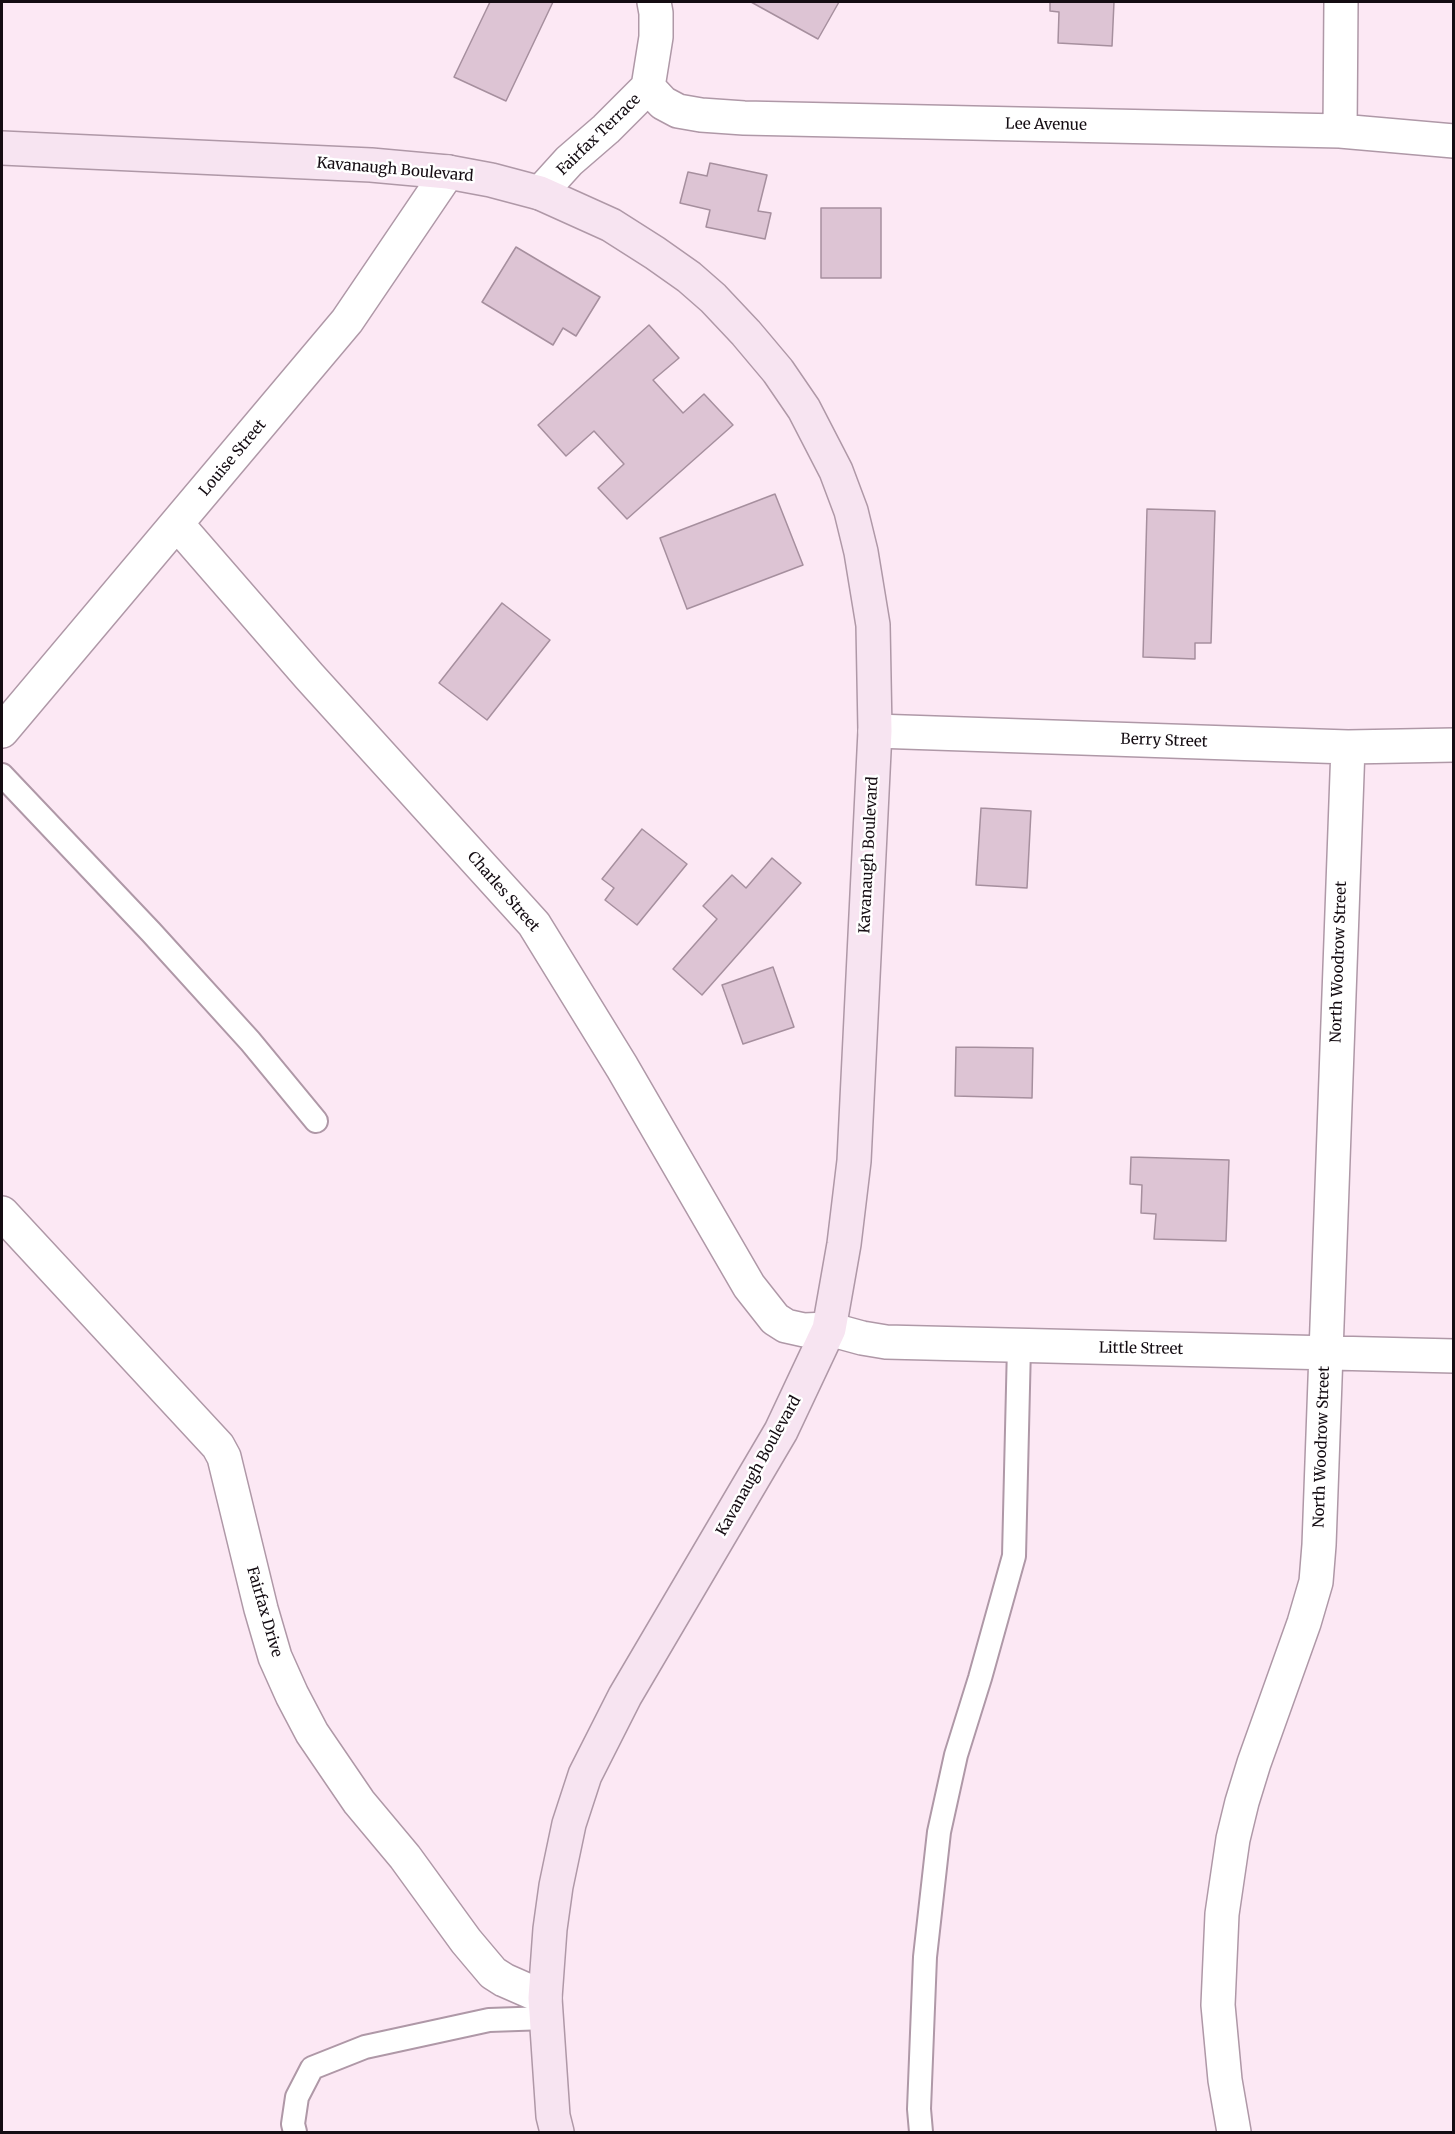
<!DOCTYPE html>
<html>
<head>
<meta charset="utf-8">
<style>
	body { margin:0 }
	#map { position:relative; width:1455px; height:2134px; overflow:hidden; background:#fce8f4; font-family:Merriweather,serif }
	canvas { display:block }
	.frame { position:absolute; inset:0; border:3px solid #140c12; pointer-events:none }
</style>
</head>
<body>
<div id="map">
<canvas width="1455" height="2134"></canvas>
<div class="frame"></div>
</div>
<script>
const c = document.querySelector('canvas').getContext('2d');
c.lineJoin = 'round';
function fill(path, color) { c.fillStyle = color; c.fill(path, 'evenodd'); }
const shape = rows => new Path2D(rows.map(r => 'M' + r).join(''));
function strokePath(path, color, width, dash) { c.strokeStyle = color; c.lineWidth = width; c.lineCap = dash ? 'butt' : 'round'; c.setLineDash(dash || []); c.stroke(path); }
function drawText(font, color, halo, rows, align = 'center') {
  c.font = font + ' Merriweather,serif'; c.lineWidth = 5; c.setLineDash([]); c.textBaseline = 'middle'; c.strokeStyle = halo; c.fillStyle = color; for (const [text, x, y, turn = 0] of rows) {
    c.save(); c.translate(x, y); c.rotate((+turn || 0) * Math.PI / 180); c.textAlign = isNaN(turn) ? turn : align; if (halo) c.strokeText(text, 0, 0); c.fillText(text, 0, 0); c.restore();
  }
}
const building = shape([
	[490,2,553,2,506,101,454,77,490,2],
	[751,2,839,2,818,39,751,2],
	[1050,2,1114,2,1112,46,1058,43,1059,12,1050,11,1050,2],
	[710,163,767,175,758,211,771,213,765,239,706,227,710,210,680,203,688,172,707,176,710,163],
	[821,208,881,208,881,278,821,278,821,208],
	[516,247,600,297,576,336,563,328,553,345,482,302,516,247],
	[649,325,679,358,653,380,683,413,704,394,733,425,627,519,598,488,624,464,594,431,566,456,538,425,649,325],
	[775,494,803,565,687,609,660,538,775,494],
	[1147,509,1215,511,1211,643,1195,643,1195,659,1143,657,1147,509],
	[502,603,550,640,487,720,439,683,502,603],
	[981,808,1031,811,1027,888,976,885,981,808],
	[642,829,687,864,637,925,605,900,614,888,602,879,642,829],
	[772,858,801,883,702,995,673,969,717,919,703,906,732,875,746,888,772,858],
	[773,967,794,1027,743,1044,722,985,773,967],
	[956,1047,1033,1048,1032,1098,955,1096,956,1047],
	[1131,1157,1229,1160,1226,1241,1154,1239,1156,1214,1141,1213,1142,1185,1130,1184,1131,1157]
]);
fill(building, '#ddc4d4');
strokePath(building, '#a68f9e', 1.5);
const lane = shape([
	[2,775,151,932,250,1041,316,1121],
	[295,2132,293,2124,297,2097,312,2068,365,2047,489,2020,547,2018],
	[921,2132,919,2109,925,1957,939,1832,956,1755,980,1678,1014,1556,1019,1346]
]);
const street = shape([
	[648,87,663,103,678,111,701,115,744,118,1340,131,1454,141],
	[1340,131,1341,2],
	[540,193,569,161,606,129,648,87,656,37,656,13,654,2],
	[177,524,309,676,534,924,622,1067,749,1286,775,1319,786,1326,804,1330,829,1329,862,1338,886,1342,1454,1356],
	[2,731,347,321,448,172],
	[875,731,1348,747,1454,745],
	[2,1213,218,1446,224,1457,261,1609,275,1657,292,1695,312,1733,359,1802,405,1857,466,1941,493,1973,504,1980,545,1998],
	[1234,2132,1225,2080,1218,2005,1222,1914,1233,1839,1242,1802,1254,1763,1304,1623,1316,1582,1319,1545,1348,747]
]);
const secondary = shape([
	[2,148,371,165,448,172,491,180,540,193,611,225,655,253,689,277,713,298,746,333,778,371,804,409,836,471,851,511,861,552,873,625,875,731,854,1161,844,1244,829,1329,781,1431,625,1696,585,1775,569,1824,556,1886,550,1929,545,1998,553,2116,557,2132]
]);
strokePath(lane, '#af98a7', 26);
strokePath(street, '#af98a7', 36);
strokePath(secondary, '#af98a7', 36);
strokePath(lane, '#fff', 22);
strokePath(street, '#fff', 33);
strokePath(secondary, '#f7e4f1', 33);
drawText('15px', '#140c12', '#fff', [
	["Lee Avenue",1046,125,1],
	["Fairfax Terrace",599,135,-44],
	["Kavanaugh Boulevard",395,170,5],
	["Louise Street",233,458,-50],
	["Berry Street",1164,741,2],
	["Kavanaugh Boulevard",869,855,-87],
	["Charles Street",503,892,49],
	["North Woodrow Street",1339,962,-88],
	["Little Street",1141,1349,1],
	["North Woodrow Street",1322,1447,-88],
	["Kavanaugh Boulevard",759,1466,-61],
	["Fairfax Drive",264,1612,74]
]);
</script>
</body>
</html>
